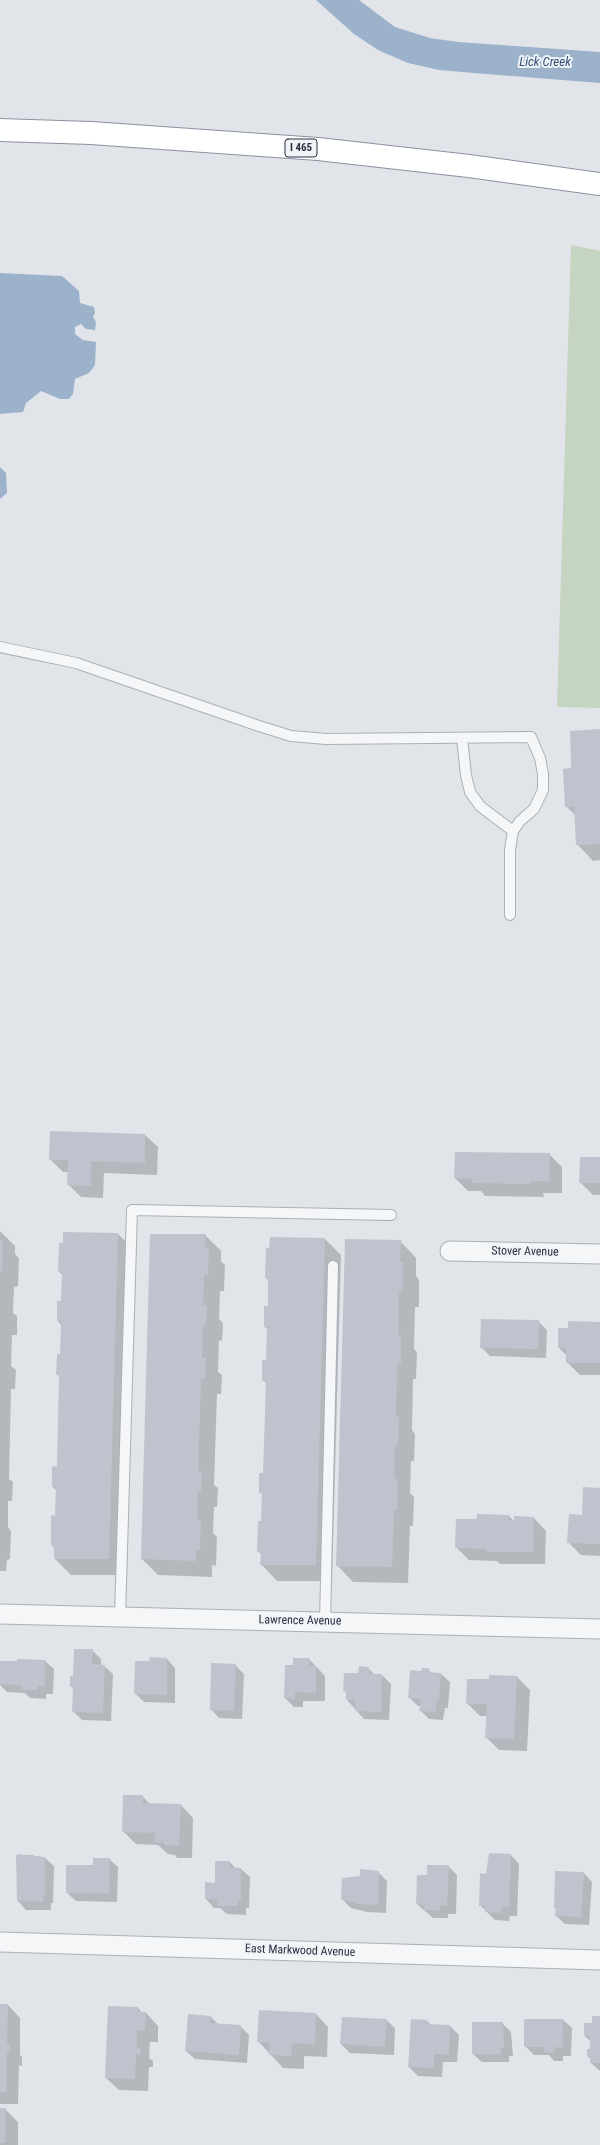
<!DOCTYPE html>
<html>
<head>
<meta charset="utf-8">
<style>
	body { margin:0 }
	canvas { display:block; background:#e1e5ea }
</style>
</head>
<body>
<canvas width="600" height="2145"></canvas>
<script>
const c = document.querySelector('canvas').getContext('2d');
c.lineJoin = 'round';
function fill(path, color) { c.fillStyle = color; c.fill(path, 'evenodd'); }
const shape = rows => new Path2D(rows.map(r => 'M' + r).join(''));
function strokePath(path, color, width, dash) { c.strokeStyle = color; c.lineWidth = width; c.lineCap = dash ? 'butt' : 'round'; c.setLineDash(dash || []); c.stroke(path); }
function drawText(font, color, halo, rows, align = 'center') {
  c.font = font + ' "Roboto Condensed",sans-serif'; c.lineWidth = 4; c.setLineDash([]); c.textBaseline = 'middle'; c.strokeStyle = halo; c.fillStyle = color; for (const [text, x, y, turn = 0] of rows) {
    c.save(); c.translate(x, y); c.rotate((+turn || 0) * Math.PI / 180); c.textAlign = isNaN(turn) ? turn : align; if (halo) c.strokeText(text, 0, 0); c.fillText(text, 0, 0); c.restore();
  }
}
fill(shape([
	[571,245,600,251,600,708,557,707]
]), '#c6d4c2');
fill(shape([
	[316,0,359,0,395,27,430,38,458,42,600,52,600,83,474,73,439,70,408,63,378,50,354,34],
	[0,273,62,276,79,291,80,303,94,307,95,313,93,317,96,322,95,330,86,329,81,324,75,327,75,334,83,340,96,342,95,365,89,373,75,379,73,394,69,399,60,399,41,391,26,403,23,412,0,414],
	[0,467,6,473,7,493,0,499]
]), '#9cb1ca');
fill(shape([
	[600,730,600,860,593,861,577,844,576,816,566,806,572,769],
	[145,1135,158,1147,157,1175,104,1173,103,1198,81,1197,68,1184,68,1172,63,1172,50,1159],
	[549,1154,562,1167,562,1193,543,1193,544,1197,485,1196,481,1191,468,1191,455,1178],
	[600,1158,600,1195,593,1195,580,1182],
	[0,1231,15,1246,15,1254,19,1258,18,1286,14,1287,13,1313,17,1316,17,1335,12,1335,11,1366,16,1370,15,1389,11,1389,9,1479,13,1482,12,1501,8,1501,8,1527,11,1531,10,1559,7,1560,6,1571,0,1571],
	[64,1233,118,1234,134,1250,125,1575,71,1575,55,1559,55,1549,52,1545,56,1517,57,1491,53,1487,58,1468,60,1378,57,1374,61,1355,61,1325,58,1321,62,1302,63,1275,59,1272],
	[205,1235,221,1251,221,1261,225,1265,224,1291,220,1291,219,1319,223,1323,222,1341,219,1340,218,1372,222,1375,221,1394,217,1394,214,1485,218,1488,217,1507,214,1507,213,1533,217,1537,216,1566,212,1565,212,1577,158,1575,142,1559],
	[325,1239,341,1255,332,1581,277,1581,261,1564,262,1555,258,1551,262,1522,263,1496,260,1492,264,1474,267,1384,263,1380,267,1361,268,1330,265,1327,269,1307,269,1281,266,1278],
	[400,1241,416,1258,416,1276,419,1280,419,1307,415,1307,414,1349,417,1352,416,1379,413,1379,412,1430,415,1434,414,1461,411,1461,410,1493,414,1497,413,1526,410,1526,408,1583,353,1582,337,1565],
	[538,1321,547,1330,546,1358,490,1356,481,1347],
	[600,1323,600,1375,580,1375,567,1362,567,1356,559,1348],
	[600,1489,600,1556,581,1555,568,1542],
	[509,1516,515,1522,534,1518,546,1531,545,1564,500,1564,497,1561,469,1560,456,1547,478,1520],
	[92,1650,101,1659,101,1665,104,1666,113,1674,111,1721,82,1720,73,1711,74,1689,71,1686,74,1677],
	[167,1659,175,1668,175,1703,144,1702,135,1693,150,1662],
	[309,1659,325,1676,325,1701,303,1701,303,1707,294,1707,285,1698,294,1666],
	[18,1660,45,1661,54,1669,53,1694,46,1694,46,1699,30,1698,25,1693,7,1692,0,1685,0,1662,18,1662],
	[235,1665,244,1674,242,1719,219,1718,211,1709],
	[368,1668,375,1675,382,1675,391,1684,389,1720,364,1719,347,1700,347,1694,344,1690],
	[428,1669,431,1673,441,1674,450,1682,448,1708,445,1708,443,1720,429,1719,420,1710,421,1706,418,1706,409,1697,422,1672],
	[517,1677,530,1690,527,1751,499,1750,486,1737,487,1716,480,1716,467,1703,489,1681],
	[142,1796,150,1804,181,1805,193,1818,192,1858,177,1858,175,1855,168,1854,158,1845,136,1844,123,1831],
	[33,1855,35,1858,45,1858,54,1866,53,1903,51,1903,51,1910,26,1910,18,1901,17,1856],
	[511,1855,519,1864,517,1916,510,1916,509,1921,495,1920,480,1905,487,1875],
	[109,1859,118,1867,117,1902,76,1901,67,1893,94,1866],
	[230,1862,236,1869,241,1869,250,1877,249,1908,246,1908,246,1915,227,1914,220,1908,214,1908,206,1899],
	[448,1866,457,1875,456,1914,448,1914,448,1918,433,1918,417,1904,428,1876],
	[378,1872,387,1881,386,1913,367,1912,351,1908,342,1899,361,1877],
	[584,1873,592,1882,589,1925,565,1924,556,1916,557,1910,555,1908],
	[0,2005,8,2005,20,2018,20,2055,22,2057,22,2066,19,2065,18,2104,0,2104],
	[138,2008,142,2013,146,2013,158,2026,158,2042,150,2042,149,2058,153,2061,153,2067,149,2067,148,2091,119,2090,106,2078],
	[316,2014,328,2027,327,2057,304,2056,304,2069,283,2068,258,2041],
	[210,2016,219,2025,240,2026,249,2035,247,2063,195,2059,186,2051],
	[600,2017,600,2071,591,2063,591,2060,588,2056,591,2050,591,2042,585,2036,585,2024,592,2024],
	[386,2020,395,2028,394,2055,350,2053,341,2044],
	[563,2020,572,2028,571,2056,563,2056,563,2061,554,2061,549,2055,534,2055,525,2046],
	[427,2021,431,2025,450,2026,459,2035,457,2062,443,2062,442,2077,418,2076,409,2067],
	[502,2023,511,2032,513,2056,509,2056,509,2062,482,2062,473,2054],
	[0,2109,5,2109,18,2122,18,2145,0,2145]
]), '#0003');
fill(shape([
	[600,729,600,844,576,845,574,806,565,807,563,769,571,768,570,731],
	[50,1131,145,1134,145,1163,91,1161,91,1186,67,1185,68,1160,49,1160],
	[455,1152,550,1153,549,1181,531,1181,531,1184,472,1183,472,1179,454,1178],
	[580,1157,600,1157,600,1183,579,1183],
	[63,1232,118,1233,109,1559,54,1559,54,1546,51,1545,51,1515,55,1516,56,1487,52,1487,52,1466,57,1467,59,1375,56,1375,57,1354,60,1354,61,1321,57,1321,57,1301,61,1301,62,1272,58,1272,59,1243,63,1243],
	[150,1234,206,1234,205,1247,209,1247,208,1275,204,1275,203,1305,207,1306,206,1325,203,1325,202,1358,206,1358,205,1379,201,1378,198,1471,202,1471,201,1491,198,1491,197,1520,201,1520,200,1550,196,1550,196,1561,141,1559],
	[270,1237,325,1238,316,1565,260,1565,261,1552,257,1552,258,1521,261,1521,262,1493,259,1493,259,1473,263,1473,266,1381,262,1381,262,1360,266,1360,267,1327,264,1327,264,1306,268,1306,268,1278,265,1278,266,1248,269,1248],
	[345,1239,401,1240,400,1262,403,1262,403,1291,399,1291,398,1335,401,1335,401,1363,397,1363,396,1417,399,1416,398,1445,395,1445,394,1479,398,1479,397,1510,394,1510,392,1567,336,1566],
	[0,1240,3,1241,2,1271,0,1271],
	[481,1319,539,1320,538,1349,480,1348],
	[568,1321,600,1322,600,1363,566,1363,566,1348,558,1348,558,1328,568,1328],
	[583,1487,600,1488,600,1544,567,1543,569,1514,582,1515],
	[477,1514,509,1515,509,1520,514,1520,514,1516,534,1517,533,1552,487,1552,487,1549,455,1548,456,1519,477,1519],
	[74,1649,93,1649,92,1664,105,1665,103,1713,72,1712,73,1687,70,1687,70,1676,73,1676],
	[150,1657,167,1658,167,1695,134,1694,135,1661,149,1661],
	[293,1658,309,1658,310,1666,316,1666,316,1693,295,1692,295,1699,284,1698,285,1665,293,1665],
	[17,1659,45,1660,45,1686,38,1686,38,1690,21,1690,21,1685,0,1684,0,1661,17,1661],
	[211,1663,236,1664,234,1711,210,1710],
	[359,1666,369,1667,369,1674,382,1674,381,1712,355,1711,355,1700,346,1700,346,1691,343,1691,344,1673,358,1673],
	[422,1668,429,1668,428,1672,441,1673,439,1700,437,1700,435,1712,419,1711,421,1699,408,1698,410,1670,421,1671],
	[489,1675,517,1676,514,1739,485,1738,487,1704,466,1704,467,1679,489,1679],
	[123,1795,143,1795,143,1803,181,1804,179,1846,164,1845,164,1843,154,1842,155,1833,122,1832],
	[489,1853,511,1854,509,1907,501,1907,501,1913,485,1912,485,1906,479,1906,480,1873,486,1874],
	[19,1854,45,1857,45,1895,43,1895,43,1902,17,1901,16,1855],
	[93,1858,110,1858,109,1894,66,1893,66,1865,93,1865],
	[215,1861,230,1861,230,1867,241,1868,241,1900,238,1900,238,1906,217,1906,217,1900,205,1899,205,1882,215,1883],
	[427,1865,449,1865,447,1906,440,1905,440,1910,424,1910,424,1905,416,1904,417,1875,427,1875],
	[360,1869,379,1871,378,1905,358,1904,341,1899,342,1878,360,1876],
	[555,1871,584,1872,581,1917,555,1916,556,1908,554,1908],
	[0,2004,8,2004,7,2044,10,2044,9,2053,7,2053,6,2092,0,2092],
	[108,2006,138,2007,138,2012,146,2012,145,2030,137,2030,137,2048,141,2048,140,2055,136,2054,135,2079,105,2078],
	[259,2010,316,2013,315,2044,292,2043,291,2056,269,2055,270,2042,257,2042],
	[188,2014,211,2016,210,2023,241,2025,239,2055,185,2051],
	[592,2016,600,2016,600,2063,590,2063,590,2056,587,2057,587,2049,590,2049,590,2036,584,2036,584,2023,592,2023],
	[342,2017,387,2019,385,2047,340,2044],
	[411,2019,427,2020,427,2024,450,2025,449,2054,434,2054,434,2068,408,2067],
	[524,2019,563,2019,563,2048,555,2047,554,2053,544,2052,545,2047,524,2047],
	[472,2022,503,2022,504,2048,501,2048,501,2054,472,2054],
	[0,2108,6,2108,5,2143,0,2143]
]), '#bfc3cd');
const service = shape([
	[0,647,76,663,259,726,291,736,326,739,531,737,540,758,543,774,543,790,534,809,520,821,513,831,510,850,510,915],
	[462,738,466,775,470,792,480,806,513,831],
	[120,1617,132,1210,391,1215],
	[325,1622,333,1266]
]);
const minor = shape([
	[450,1251,600,1254],
	[0,1614,600,1629],
	[0,1942,600,1960]
]);
const motorway = shape([
	[0,130,91,133,318,149,469,166,600,184]
]);
strokePath(service, '#aaafb8', 12);
strokePath(minor, '#aaafb8', 21);
strokePath(motorway, '#8991a1', 24);
strokePath(service, '#f4f6f8', 10);
strokePath(minor, '#f4f6f8', 19);
strokePath(motorway, '#fff', 22);
for (const [x, y, w] of [
	[301,148,32]
]) { const box = new Path2D(); box.roundRect(x - w / 2, y - 9, w, 18, 3); c.fillStyle = '#f1f4f7'; c.fill(box); strokePath(box, '#293142', 1); }
drawText('bold 11px', '#293142', null, [
	["I 465",301,148]
]);
drawText('12px', '#293142', '#f1f4f7', [
	["Stover Avenue",525,1252,1],
	["Lawrence Avenue",300,1621,1],
	["East Markwood Avenue",300,1951,2]
]);
drawText('italic 13px', '#334e77', '#f1f4f7', [
	["Lick Creek",545,63]
]);
</script>
</body>
</html>
